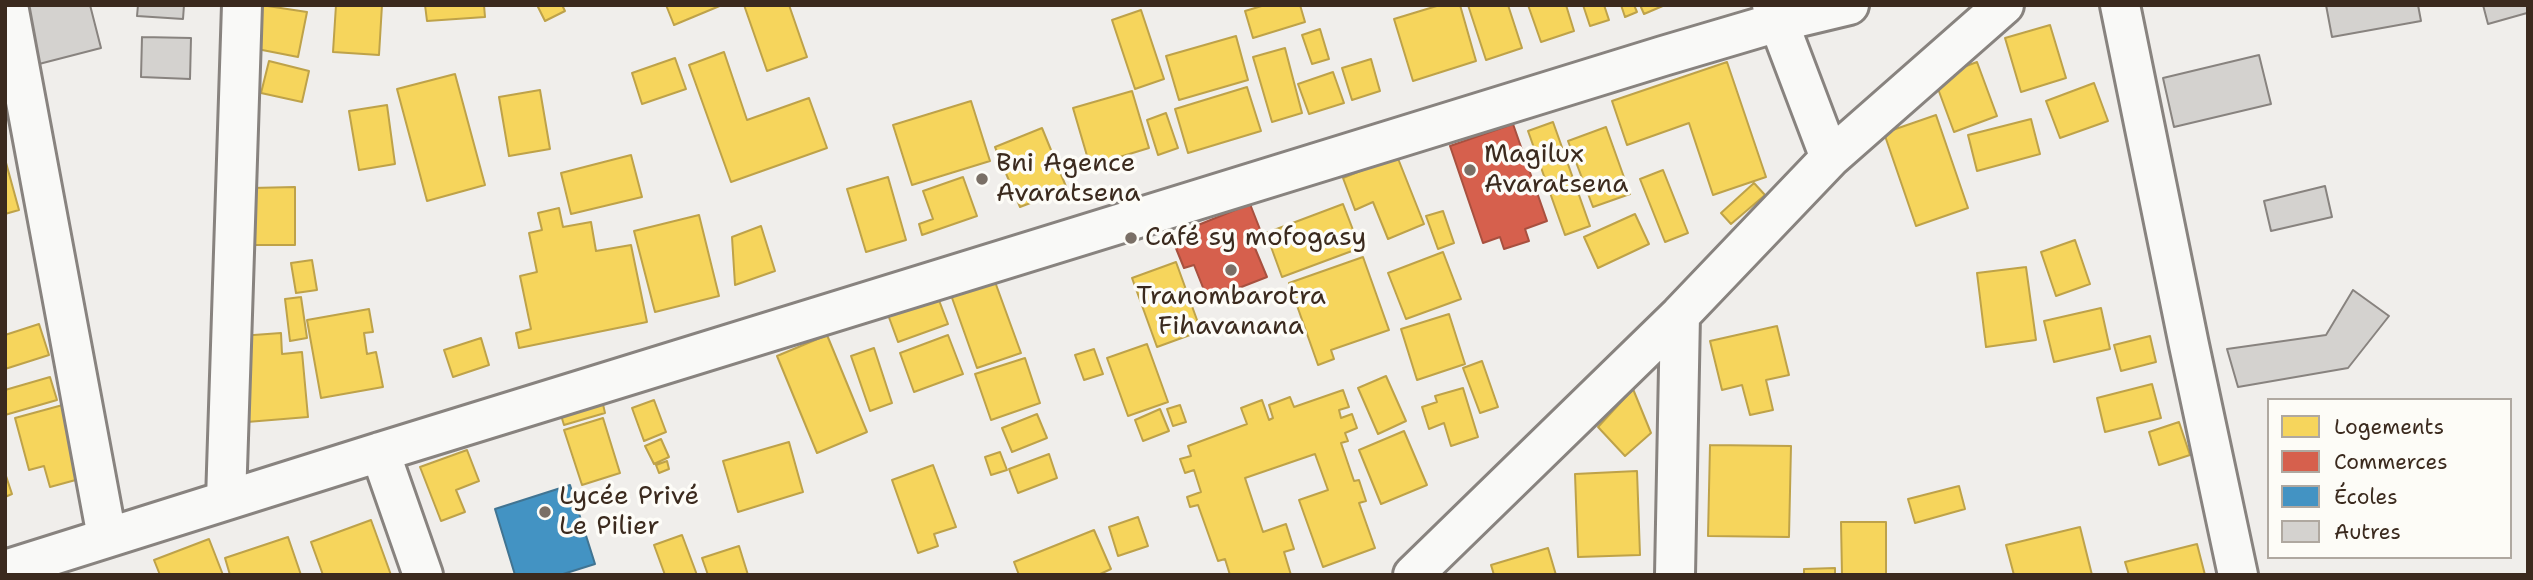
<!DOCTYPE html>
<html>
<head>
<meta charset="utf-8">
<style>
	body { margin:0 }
	#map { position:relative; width:2533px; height:580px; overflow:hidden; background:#f0eeeb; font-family:"Shantell Sans",sans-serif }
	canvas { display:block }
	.frame { position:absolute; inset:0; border:7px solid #3b2a1e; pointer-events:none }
	.legend { position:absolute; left:2267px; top:398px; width:245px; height:161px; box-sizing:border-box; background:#fdfcf7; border:2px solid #afa8a0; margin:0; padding:9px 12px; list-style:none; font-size:21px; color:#3b2a1e }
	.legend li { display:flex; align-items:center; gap:14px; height:35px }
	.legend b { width:35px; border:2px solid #afa8a0 }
</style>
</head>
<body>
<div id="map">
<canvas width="2533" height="580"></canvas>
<div class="frame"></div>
<ul class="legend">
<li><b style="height:19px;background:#f6d55c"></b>Logements</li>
<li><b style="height:19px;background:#d6604d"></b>Commerces</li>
<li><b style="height:19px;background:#4393c3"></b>Écoles</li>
<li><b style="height:19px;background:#d4d2cf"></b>Autres</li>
</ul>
</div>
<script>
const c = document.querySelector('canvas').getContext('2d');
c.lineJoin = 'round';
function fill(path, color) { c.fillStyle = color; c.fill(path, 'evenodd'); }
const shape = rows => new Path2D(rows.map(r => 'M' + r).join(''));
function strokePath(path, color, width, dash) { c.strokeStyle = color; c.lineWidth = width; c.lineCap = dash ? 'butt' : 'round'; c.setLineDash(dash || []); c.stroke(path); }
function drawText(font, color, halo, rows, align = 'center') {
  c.font = font + ' "Shantell Sans",sans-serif'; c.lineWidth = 7; c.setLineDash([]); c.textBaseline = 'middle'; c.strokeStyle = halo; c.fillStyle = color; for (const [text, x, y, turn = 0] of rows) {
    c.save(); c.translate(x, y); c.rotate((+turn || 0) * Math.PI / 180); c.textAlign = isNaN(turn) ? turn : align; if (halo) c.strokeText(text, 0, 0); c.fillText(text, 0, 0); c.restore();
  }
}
const homes = shape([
	[261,5,307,12,298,57,252,48,261,5],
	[336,5,382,5,379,55,333,52,336,5],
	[425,5,484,5,485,17,427,21,425,5],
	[537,5,562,5,565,11,545,21,537,5],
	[666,5,722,5,674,25,666,5],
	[744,5,789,5,807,57,767,71,744,5],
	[1265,5,1300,5,1305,22,1253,38,1245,11,1265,5],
	[1440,5,1460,5,1476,61,1413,81,1394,19,1440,5],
	[1468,5,1508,5,1522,48,1486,60,1468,5],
	[1528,5,1566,5,1574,31,1541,42,1528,5],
	[1583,5,1604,5,1609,20,1590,26,1583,5],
	[1621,5,1634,5,1637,12,1625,17,1621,5],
	[1640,5,1665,5,1644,14,1640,5],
	[1141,10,1164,79,1135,89,1112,20,1141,10],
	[2050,25,2066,78,2021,92,2005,38,2050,25],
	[1320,29,1329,59,1312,64,1302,35,1320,29],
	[1236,36,1248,80,1179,100,1166,56,1236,36],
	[1285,48,1302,113,1272,122,1253,57,1285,48],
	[724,52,747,120,809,98,827,148,731,182,689,65,724,52],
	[675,58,686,89,642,104,632,73,675,58],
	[1371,59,1380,91,1352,100,1342,68,1371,59],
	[269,61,309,71,302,102,261,93,269,61],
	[1727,62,1766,177,1713,195,1689,123,1627,145,1612,101,1727,62],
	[1977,62,1997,116,1954,132,1934,78,1977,62],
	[1333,72,1344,103,1309,114,1298,84,1333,72],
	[455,74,485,185,427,201,397,89,455,74],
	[2094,83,2108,121,2060,138,2046,101,2094,83],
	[1247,87,1261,131,1188,153,1175,109,1247,87],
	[540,90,550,149,509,156,499,97,540,90],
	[1132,91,1149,148,1090,166,1073,108,1132,91],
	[971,101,990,161,912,185,893,125,971,101],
	[387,105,395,164,359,170,349,111,387,105],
	[1166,113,1178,148,1158,155,1147,120,1166,113],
	[1936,115,1968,208,1916,226,1884,133,1936,115],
	[2031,119,2040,154,1977,171,1968,135,2031,119],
	[1553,122,1590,226,1565,235,1528,131,1553,122],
	[1606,127,1630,194,1593,207,1568,141,1606,127],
	[1042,128,1067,189,1020,207,995,147,1042,128],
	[631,155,642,197,571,214,561,173,631,155],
	[1397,156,1424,224,1388,239,1373,202,1355,210,1343,178,1397,156],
	[5,159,19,210,5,214,5,159],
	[1663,170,1688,233,1665,242,1640,179,1663,170],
	[888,177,906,240,866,252,847,189,888,177],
	[963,177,977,216,922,235,919,224,933,219,923,191,963,177],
	[1754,183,1765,195,1731,224,1721,213,1754,183],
	[295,187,295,245,253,245,251,188,295,187],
	[1343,204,1360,248,1282,277,1266,233,1343,204],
	[559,208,563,227,591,222,596,251,631,245,647,322,519,348,516,333,531,329,520,276,537,272,529,233,542,230,538,213,559,208],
	[1443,211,1454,243,1438,249,1426,216,1443,211],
	[1635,214,1649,244,1598,268,1584,237,1635,214],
	[699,215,719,296,655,312,634,231,699,215],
	[761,226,775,271,735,285,732,237,761,226],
	[2075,240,2090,284,2056,296,2041,252,2075,240],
	[1443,252,1461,299,1406,319,1388,273,1443,252],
	[1363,257,1389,330,1331,350,1334,359,1318,365,1289,283,1363,257],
	[312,260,317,290,296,293,291,263,312,260],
	[1176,262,1201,331,1157,347,1132,278,1176,262],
	[2026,267,2036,340,1986,347,1977,273,2026,267],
	[994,279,1021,353,977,368,951,295,994,279],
	[937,295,948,324,898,342,887,312,937,295],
	[301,297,307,338,290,341,285,299,301,297],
	[2101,308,2110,349,2054,362,2044,321,2101,308],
	[369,309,373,332,364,333,367,354,376,352,383,387,321,398,307,320,369,309],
	[1449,314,1465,364,1417,380,1401,329,1449,314],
	[39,324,49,355,5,369,5,335,39,324],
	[1777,326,1789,375,1766,380,1773,410,1750,415,1742,385,1722,390,1710,341,1777,326],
	[281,333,282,354,302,352,308,417,247,422,240,336,281,333],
	[827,335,867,432,817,453,777,356,827,335],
	[948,335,963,374,914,392,900,353,948,335],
	[2150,336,2156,362,2121,371,2114,345,2150,336],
	[481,338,489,365,453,377,444,350,481,338],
	[1147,344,1168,402,1128,416,1107,358,1147,344],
	[874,348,892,403,870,411,851,356,874,348],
	[1094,349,1103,374,1084,380,1075,355,1094,349],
	[1025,358,1040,403,991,420,975,374,1025,358],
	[1482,361,1498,407,1480,413,1463,368,1482,361],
	[1386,376,1406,421,1378,434,1358,388,1386,376],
	[50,377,57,400,5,415,5,390,50,377],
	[2152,384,2161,418,2105,432,2097,398,2152,384],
	[1463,388,1478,437,1451,446,1444,423,1429,429,1422,407,1437,402,1435,396,1463,388],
	[1633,389,1651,433,1625,456,1598,427,1633,389],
	[1343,390,1349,407,1339,410,1341,418,1352,414,1357,428,1345,433,1348,441,1341,443,1354,481,1359,480,1366,501,1359,503,1375,548,1323,567,1299,500,1328,490,1315,454,1245,478,1263,532,1286,524,1294,549,1284,552,1291,575,1230,575,1225,559,1218,561,1198,505,1190,507,1187,497,1201,492,1194,470,1185,473,1180,459,1191,456,1188,446,1247,424,1241,408,1262,400,1269,420,1273,418,1269,405,1290,397,1294,407,1343,390],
	[81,400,83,478,50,487,44,466,29,470,15,418,81,400],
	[602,400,605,413,564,425,560,412,602,400],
	[654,400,666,432,644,441,632,408,654,400],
	[1180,405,1186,422,1173,426,1167,409,1180,405],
	[1160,409,1169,431,1143,441,1135,420,1160,409],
	[1037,414,1047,438,1012,452,1002,428,1037,414],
	[603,418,620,473,582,485,564,430,603,418],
	[2179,422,2190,455,2159,465,2149,432,2179,422],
	[1404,431,1427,485,1381,504,1359,450,1404,431],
	[661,439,669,457,654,464,645,446,661,439],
	[789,442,803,492,738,512,723,461,789,442],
	[1710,445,1791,446,1789,537,1708,536,1710,445],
	[467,450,479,481,456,490,465,512,441,521,420,467,467,450],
	[1000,452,1007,470,991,475,985,457,1000,452],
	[1049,454,1057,478,1018,493,1009,469,1049,454],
	[667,461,669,469,659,473,656,465,667,461],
	[933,465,956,527,934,534,938,546,918,553,892,480,933,465],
	[1637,471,1640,555,1578,557,1575,474,1637,471],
	[5,473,12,494,5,497,5,473],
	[1959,486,1965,509,1915,523,1908,499,1959,486],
	[1138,517,1148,546,1118,556,1109,527,1138,517],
	[371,520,391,575,323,575,311,542,371,520],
	[1841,522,1886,522,1886,575,1842,575,1841,522],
	[2080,527,2092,575,2014,575,2006,545,2080,527],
	[1094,530,1111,569,1098,575,1019,575,1014,562,1094,530],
	[682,535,697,575,665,575,654,545,682,535],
	[288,537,301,575,230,575,225,558,288,537],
	[209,539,223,575,160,575,154,560,209,539],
	[2197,544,2205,575,2129,575,2125,562,2197,544],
	[739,546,748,575,708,575,702,558,739,546],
	[1548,548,1556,575,1494,575,1491,565,1548,548],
	[1835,568,1835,575,1804,575,1804,569,1835,568]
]);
fill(homes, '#f6d55c');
strokePath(homes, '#bea249', 2);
const shops = shape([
	[1513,124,1547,221,1525,229,1529,241,1504,249,1500,237,1483,243,1450,146,1513,124],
	[1250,204,1263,237,1252,241,1267,277,1208,300,1194,265,1184,268,1171,236,1250,204]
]);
fill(shops, '#d6604d');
strokePath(shops, '#a8503f', 2);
const schools = shape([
	[570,485,595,564,560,575,515,575,495,509,570,485]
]);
fill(schools, '#4393c3');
strokePath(schools, '#417492', 2);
const building = shape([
	[24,5,90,5,101,48,39,64,24,5],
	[138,5,184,5,183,19,137,16,138,5],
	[2326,5,2418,5,2421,21,2332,37,2326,5],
	[2483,5,2528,5,2528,17,2527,13,2488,24,2483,5],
	[142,37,191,38,190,79,141,77,142,37],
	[2259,55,2271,104,2174,127,2163,78,2259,55],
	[2325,186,2332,217,2271,231,2264,201,2325,186],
	[2353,290,2389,316,2348,368,2238,387,2227,349,2326,335,2353,290]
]);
fill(building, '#d4d2cf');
strokePath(building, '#88837f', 2);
const minor = shape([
	[8,5,107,537],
	[1772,5,1830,158],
	[2120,5,2189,345,2238,575],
	[380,452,423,575],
	[226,500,242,5],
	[5,570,380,452,1663,56,1778,22,1849,5],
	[1413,575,1680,315,1830,158,2004,5],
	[1675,575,1680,315]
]);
strokePath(minor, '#88837f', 44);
strokePath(minor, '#f9f9f7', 38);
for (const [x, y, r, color] of [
	[1470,170,7,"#7a6f66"],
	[982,179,7,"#7a6f66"],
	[1131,238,7,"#7a6f66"],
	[1231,270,7,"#7a6f66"],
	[545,512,7,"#7a6f66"]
]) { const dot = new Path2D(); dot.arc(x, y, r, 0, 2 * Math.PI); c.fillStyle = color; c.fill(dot); strokePath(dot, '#fdfcf7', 2.5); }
drawText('26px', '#3b2a1e', '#fdfcf7', [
	["Magilux",1484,155],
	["Avaratsena",1484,185],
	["Bni Agence",996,164],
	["Avaratsena",996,194],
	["Café sy mofogasy",1145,238],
	["Tranombarotra",1231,297,"center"],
	["Fihavanana",1231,327,"center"],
	["Lycée Privé",559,497],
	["Le Pilier",559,527]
], 'left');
</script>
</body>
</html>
